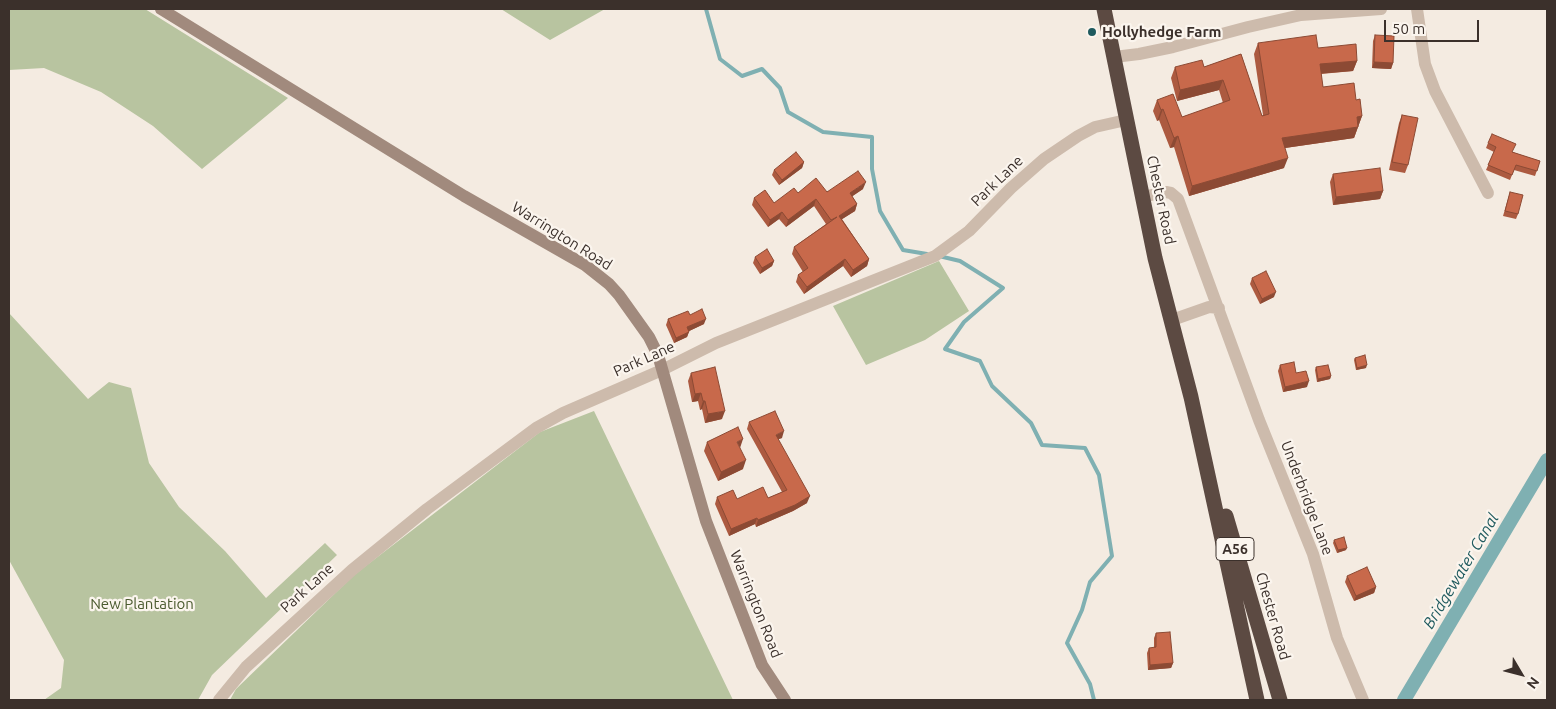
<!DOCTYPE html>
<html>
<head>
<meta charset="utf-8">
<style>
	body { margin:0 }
	#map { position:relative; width:1556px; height:709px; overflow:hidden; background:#f4ebe1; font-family:Ubuntu,sans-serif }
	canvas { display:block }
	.frame { position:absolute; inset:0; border:10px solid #3b302b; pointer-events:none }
	.north { position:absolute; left:1496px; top:649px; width:50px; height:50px; -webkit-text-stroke:4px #fbf5ee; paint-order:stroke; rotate:127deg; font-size:14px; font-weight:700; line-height:20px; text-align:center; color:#3b302b }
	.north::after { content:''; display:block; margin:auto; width:18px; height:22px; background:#3b302b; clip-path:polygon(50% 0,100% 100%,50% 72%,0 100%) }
	.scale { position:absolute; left:1384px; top:20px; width:95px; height:22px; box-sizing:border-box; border:2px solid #3b302b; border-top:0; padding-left:6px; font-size:15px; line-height:18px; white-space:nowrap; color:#3b302b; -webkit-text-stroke:4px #fbf5ee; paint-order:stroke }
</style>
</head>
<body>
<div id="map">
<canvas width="1556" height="709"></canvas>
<div class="frame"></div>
<div class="north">N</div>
<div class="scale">50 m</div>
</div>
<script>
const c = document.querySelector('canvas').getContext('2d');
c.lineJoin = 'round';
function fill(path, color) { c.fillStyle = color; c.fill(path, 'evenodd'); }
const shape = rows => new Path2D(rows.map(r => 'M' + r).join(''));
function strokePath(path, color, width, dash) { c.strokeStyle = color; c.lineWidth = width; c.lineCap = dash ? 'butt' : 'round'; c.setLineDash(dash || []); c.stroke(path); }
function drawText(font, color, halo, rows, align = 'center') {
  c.font = font + ' Ubuntu,sans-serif'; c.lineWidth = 4.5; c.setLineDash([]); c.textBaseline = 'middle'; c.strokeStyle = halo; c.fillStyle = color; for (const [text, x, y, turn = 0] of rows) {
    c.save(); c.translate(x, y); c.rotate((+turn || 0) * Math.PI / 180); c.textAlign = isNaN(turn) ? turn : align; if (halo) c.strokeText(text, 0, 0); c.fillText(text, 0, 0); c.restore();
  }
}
fill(shape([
	[9,9,145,9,288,98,202,169,153,126,101,92,44,68,9,70],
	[501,9,605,9,550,40],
	[939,261,969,311,925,340,866,365,833,306],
	[9,313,88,399,109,382,131,388,149,463,179,507,225,551,266,598,325,543,337,555,212,675,198,700,44,700,61,688,64,660,9,560],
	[594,411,733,700,230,700,236,689,354,575,540,432]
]), '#b8c4a0');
strokePath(shape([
	[706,9,720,59,742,76,762,69,780,88,788,112,823,132,872,137,872,169,880,211,903,250,927,254],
	[939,256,960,261,1003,288,964,322,945,349,980,361,992,386,1031,423,1042,445,1085,448,1099,475,1112,556,1090,582,1082,610,1067,643,1090,684,1094,700]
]), '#7fb0b2', 4);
strokePath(shape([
	[1404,700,1547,460]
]), '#7fb0b2', 14);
strokePath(shape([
	[1417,9,1425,64,1435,91,1488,193],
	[1114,57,1139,54,1173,47,1248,27,1301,15,1381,9],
	[1142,197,1166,192,1171,193,1178,199,1259,420,1313,554,1337,638,1363,700],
	[1172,320,1209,307,1219,308],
	[219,700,246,667,352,570,427,509,536,428,563,413,662,370,716,343,935,256,969,231,1011,188,1044,159,1078,136,1095,127,1126,120]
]), '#cdbbac', 12);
strokePath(shape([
	[161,9,464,196,585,265,609,284,619,295,649,337,658,355,706,521,762,665,785,700]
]), '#a18a7d', 12);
strokePath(shape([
	[1104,9,1155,258,1191,397,1257,700],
	[1226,516,1280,700]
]), '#5c4a42', 15);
fill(shape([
	[1375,35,1393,63,1391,69,1372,68,1373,41],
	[1258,43,1318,48,1357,61,1353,71,1321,74,1323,87,1356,100,1362,116,1354,138,1285,148,1284,168,1189,196,1174,147,1170,148,1159,120,1157,121,1153,111,1157,100,1182,117,1223,103,1219,90,1177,101,1171,78,1175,67,1204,67,1241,54,1262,116,1263,115,1254,54],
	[1402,115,1408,165,1405,173,1389,170,1399,123],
	[1488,143,1512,152,1540,161,1535,176,1514,170,1510,180,1486,170,1494,152,1486,148],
	[804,162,802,168,779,185,772,175,774,170],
	[1333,174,1383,191,1380,199,1333,205,1330,182],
	[863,189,852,196,857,204,855,211,842,219,869,259,867,266,851,277,843,266,804,294,796,282,798,275,803,272,792,254,794,247,826,224,814,206,786,227,779,219,768,227,752,205,754,198,774,203,798,193],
	[1510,192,1518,214,1516,219,1503,216],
	[755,257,774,261,772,266,760,274,753,263],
	[1252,278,1274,297,1260,304,1250,284],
	[690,315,704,324,689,331,687,337,674,343,666,325,668,319],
	[1355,358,1366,368,1356,370,1354,360],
	[1280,365,1296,373,1307,387,1283,392,1278,371],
	[1316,367,1331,376,1330,379,1317,382,1315,370],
	[691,373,722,419,705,423,702,409,700,410,698,401,692,402,688,381],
	[749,422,782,438,778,439,807,503,793,511,756,527,755,524,729,536,715,504,717,497,737,499,768,498,782,492,747,429],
	[707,442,740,448,743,469,718,481,704,451],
	[1334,540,1346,550,1337,553,1333,543],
	[1347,576,1376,587,1374,593,1354,601,1345,582],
	[1156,633,1173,663,1171,668,1148,670,1147,653,1149,648,1154,648,1154,638]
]), '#ac5a40');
fill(shape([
	[1357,61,1353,71,1316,74,1320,64],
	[1374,62,1393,63,1391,69,1372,68],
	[1223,80,1219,90,1177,101,1180,90],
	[1163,109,1159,120,1157,121,1161,110],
	[1362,116,1358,127,1357,117],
	[1358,127,1354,138,1278,149,1282,138],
	[1178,136,1174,147,1170,148,1174,138],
	[1288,158,1284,168,1189,196,1192,186],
	[804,162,802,168,779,185,782,180],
	[866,182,863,189,847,200,850,193],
	[1383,191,1380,199,1333,205,1336,197],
	[816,199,814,206,786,227,788,220],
	[857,204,855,211,836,223,839,216],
	[782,212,779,219,768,227,770,220],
	[845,259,843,266,804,294,807,287],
	[869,259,867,266,851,277,853,270],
	[774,261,772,266,760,274,762,268],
	[1276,292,1274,297,1260,304,1262,299],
	[706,319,704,324,685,333,687,327],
	[689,332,687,337,674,343,676,338],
	[1367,365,1366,368,1356,370,1357,368],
	[1331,376,1330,379,1317,382,1318,379],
	[1309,381,1307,387,1283,392,1285,387],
	[701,393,698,401,692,402,695,394],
	[703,401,705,401,702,409,700,410],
	[725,411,722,419,705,423,708,414],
	[784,431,782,438,773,441,776,435],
	[743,439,740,448,737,442],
	[746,460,743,469,718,481,721,472],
	[810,496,807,503,793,511,756,527,758,520],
	[757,518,755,524,729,536,731,529],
	[1347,548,1346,550,1337,553,1338,550],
	[1376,587,1374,593,1354,601,1356,596],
	[1173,663,1171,668,1148,670,1150,665]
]), '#8c4a34');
const building = shape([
	[1316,35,1318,48,1356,44,1357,61,1320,64,1323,87,1354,83,1356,100,1360,99,1362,116,1357,117,1358,127,1282,138,1288,158,1192,186,1178,136,1174,138,1163,109,1161,110,1157,100,1173,94,1182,117,1230,100,1223,80,1180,90,1175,67,1202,60,1204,67,1241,54,1262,116,1269,114,1258,43,1316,35],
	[1375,35,1394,36,1393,63,1374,62,1375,35],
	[1402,115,1418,118,1408,165,1392,162,1402,115],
	[1492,134,1516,144,1512,152,1540,161,1537,171,1516,165,1512,175,1488,165,1496,147,1488,143,1492,134],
	[796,152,804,162,782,180,774,170,796,152],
	[1380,168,1383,191,1336,197,1333,174,1380,168],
	[858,171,866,182,850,193,857,204,839,216,869,259,853,270,845,259,807,287,798,275,808,268,794,247,837,217,831,220,816,199,788,220,782,212,770,220,754,198,765,190,774,203,794,188,798,193,816,178,827,192,858,171],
	[1510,192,1523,195,1518,214,1505,211,1510,192],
	[767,249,774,261,762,268,755,257,767,249],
	[1266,271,1276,292,1262,299,1252,278,1266,271],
	[702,309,706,319,687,327,689,332,676,338,668,319,688,311,690,315,702,309],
	[1365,355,1367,365,1357,368,1355,358,1365,355],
	[1294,362,1296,373,1306,371,1309,381,1285,387,1280,365,1294,362],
	[1328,365,1331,376,1318,379,1316,367,1328,365],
	[715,367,725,411,708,414,705,401,703,401,701,393,695,394,691,373,715,367],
	[775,411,784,431,776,435,810,496,795,505,758,520,757,518,731,529,717,497,733,490,737,499,763,487,768,498,787,490,749,422,775,411],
	[738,427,743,439,737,442,746,460,721,472,707,442,738,427],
	[1344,537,1347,548,1338,550,1334,540,1344,537],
	[1367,567,1376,587,1356,596,1347,576,1367,567],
	[1170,632,1173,663,1150,665,1149,648,1156,647,1156,633,1170,632]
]);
fill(building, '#c8694b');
strokePath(building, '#8c4a34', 1);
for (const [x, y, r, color] of [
	[1092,32,5,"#1f5a5e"]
]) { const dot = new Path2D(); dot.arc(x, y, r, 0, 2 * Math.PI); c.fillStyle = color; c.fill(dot); strokePath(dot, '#fbf5ee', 2); }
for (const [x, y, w] of [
	[1235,549,38]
]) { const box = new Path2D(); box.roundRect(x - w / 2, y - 11.5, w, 23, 4); c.fillStyle = '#fbf5ee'; c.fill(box); strokePath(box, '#3b302b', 1); }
drawText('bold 14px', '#3b302b', null, [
	["A56",1235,549]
]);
drawText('bold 15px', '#3b302b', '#fbf5ee', [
	["Hollyhedge Farm",1102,32]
], 'left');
drawText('15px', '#3b302b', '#fbf5ee', [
	["Park Lane",997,181,-44],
	["Chester Road",1161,200,78],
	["Warrington Road",562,236,32],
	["Park Lane",644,359,-24],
	["Underbridge Lane",1307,498,69],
	["Park Lane",307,588,-42],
	["Warrington Road",756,604,68],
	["Chester Road",1273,616,74]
]);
drawText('15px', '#4a5a2e', '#fbf5ee', [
	["New Plantation",142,604]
]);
drawText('italic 16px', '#1f5a5e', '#fbf5ee', [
	["Bridgewater Canal",1461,571,-59]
]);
</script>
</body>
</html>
